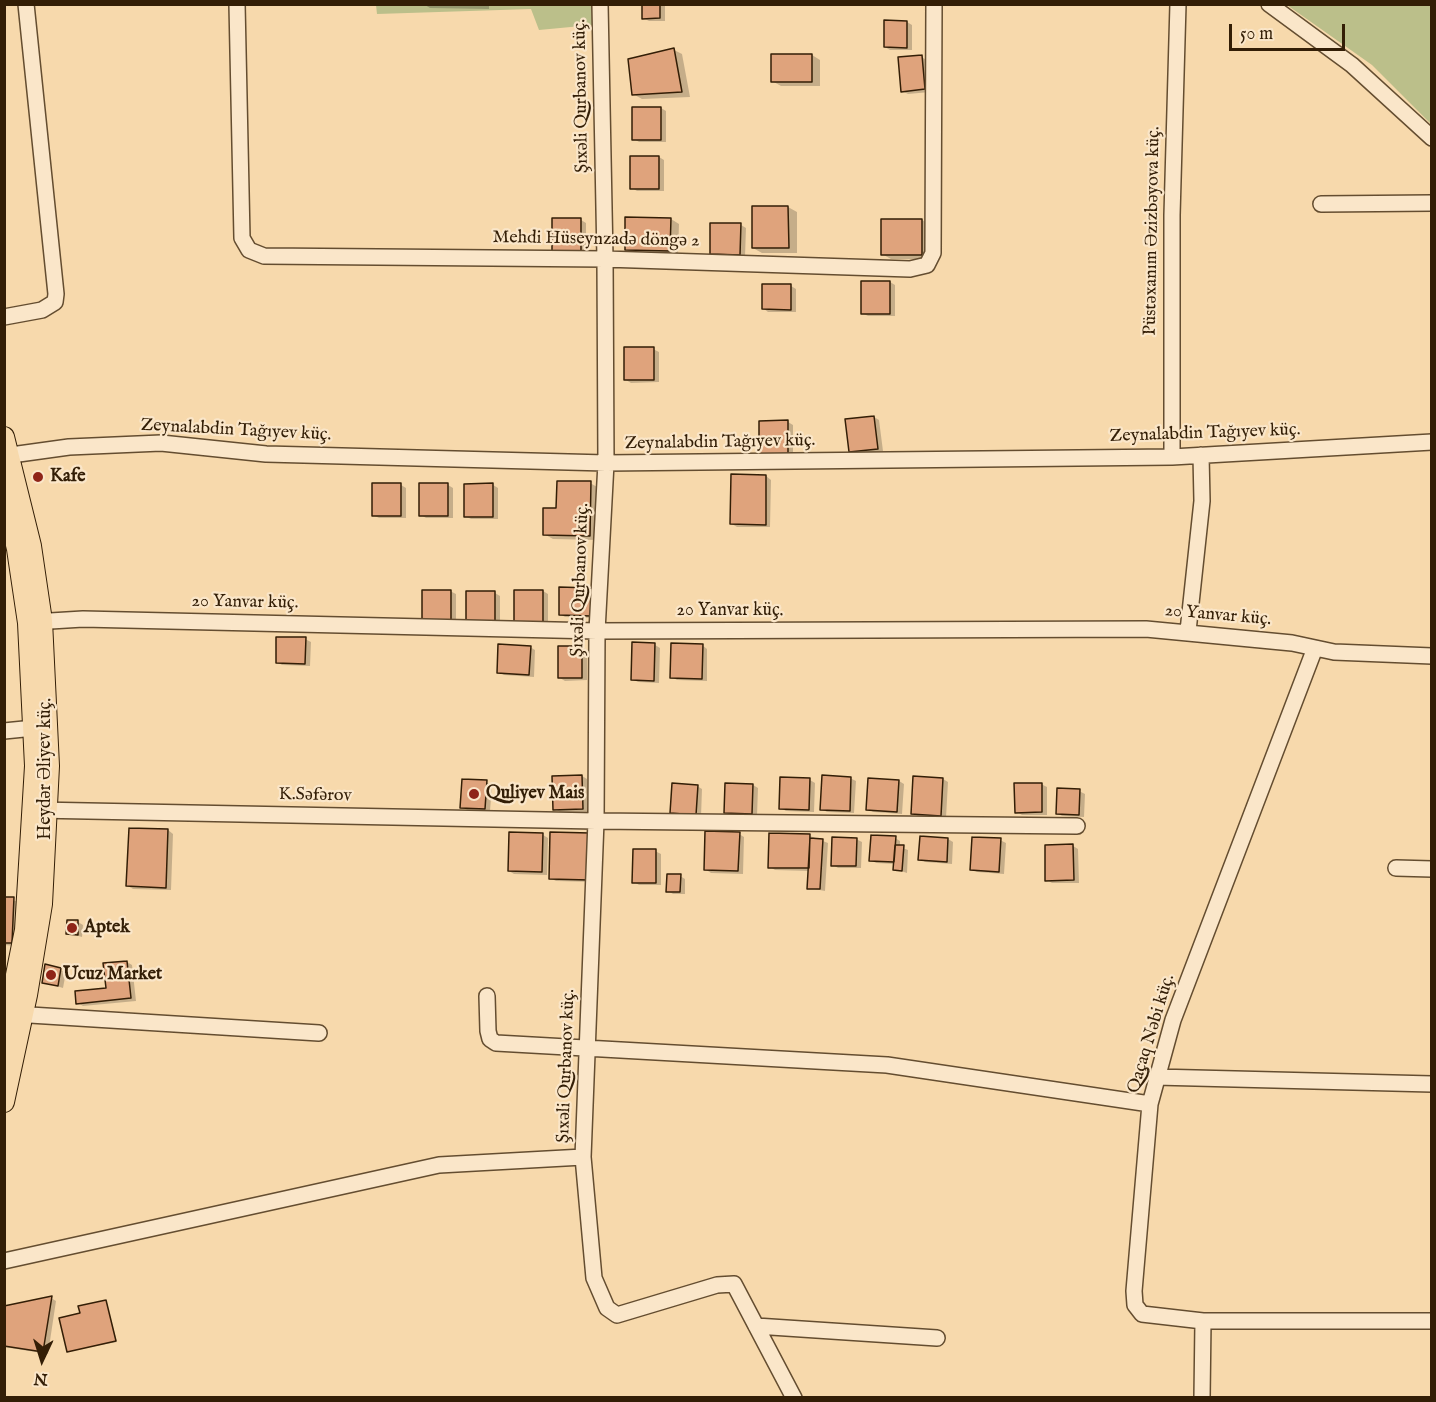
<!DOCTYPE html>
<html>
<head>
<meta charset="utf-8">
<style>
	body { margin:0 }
	#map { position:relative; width:1436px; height:1402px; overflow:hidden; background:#f7d9ac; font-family:"IM FELL English",serif }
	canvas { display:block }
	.frame { position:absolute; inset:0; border:6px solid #331e06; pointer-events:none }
	.north { position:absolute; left:12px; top:1330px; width:60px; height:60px; -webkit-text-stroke:4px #fae6c9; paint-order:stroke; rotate:184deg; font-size:16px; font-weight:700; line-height:24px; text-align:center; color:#331e06 }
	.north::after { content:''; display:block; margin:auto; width:21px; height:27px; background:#331e06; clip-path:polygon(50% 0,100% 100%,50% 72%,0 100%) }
	.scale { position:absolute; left:1229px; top:24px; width:116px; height:27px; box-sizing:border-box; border:3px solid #331e06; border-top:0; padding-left:8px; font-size:18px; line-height:21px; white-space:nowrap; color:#331e06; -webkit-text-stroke:4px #fae6c9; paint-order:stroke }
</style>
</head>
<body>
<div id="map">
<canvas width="1436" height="1402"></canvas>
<div class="frame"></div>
<div class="north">N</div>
<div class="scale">50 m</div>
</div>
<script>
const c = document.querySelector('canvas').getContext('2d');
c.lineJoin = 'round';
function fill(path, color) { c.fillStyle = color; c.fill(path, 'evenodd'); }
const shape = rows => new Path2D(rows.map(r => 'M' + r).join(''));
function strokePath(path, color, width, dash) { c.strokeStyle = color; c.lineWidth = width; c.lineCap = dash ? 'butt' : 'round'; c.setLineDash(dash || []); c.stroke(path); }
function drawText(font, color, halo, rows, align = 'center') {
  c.font = font + ' "IM FELL English",serif'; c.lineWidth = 4.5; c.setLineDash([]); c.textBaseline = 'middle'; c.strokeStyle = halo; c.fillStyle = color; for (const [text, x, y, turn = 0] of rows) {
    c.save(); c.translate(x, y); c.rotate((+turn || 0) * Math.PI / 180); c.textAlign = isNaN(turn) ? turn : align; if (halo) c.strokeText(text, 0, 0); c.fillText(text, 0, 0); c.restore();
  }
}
fill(shape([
	[376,5,592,5,592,25,539,30,531,9,377,14],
	[1287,5,1431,5,1431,124,1372,65]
]), '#bbbf8a');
fill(shape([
	[489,4,489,9,430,8,425,5],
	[643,4,665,4,665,21,649,21,643,18],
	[907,22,912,25,912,50,890,50,885,47],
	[674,50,682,54,690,97,642,99,633,94],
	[772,55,812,55,820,60,820,86,781,86,772,81],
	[921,57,927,60,930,92,908,94,902,91],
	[661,108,666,111,666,142,639,142,634,139],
	[659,157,664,160,664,191,637,191,632,188],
	[788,207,797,212,797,253,762,253,753,248,753,208],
	[671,219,679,224,678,255,634,254,626,249],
	[581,220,586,223,586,253,559,253,554,250],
	[882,220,922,220,931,225,930,259,891,259,882,254],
	[741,225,746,228,745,257,717,256,711,253],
	[890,282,895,285,895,316,868,316,862,313],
	[791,286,796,289,796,312,768,312,763,308],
	[653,349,659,352,659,382,631,383,626,380],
	[874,417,879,420,883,451,856,454,850,451],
	[788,422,793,425,793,456,766,456],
	[766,476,771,480,770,527,737,527,732,524],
	[590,483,599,488,598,540,553,539,544,534,558,509],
	[401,485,406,488,406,518,379,518,373,515],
	[448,485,453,488,453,518,426,518,421,515],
	[493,485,498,488,498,519,471,519,465,516],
	[561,588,596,618,565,617,560,614],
	[450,591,456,594,456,625,428,625],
	[543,591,548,594,548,625,521,625],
	[495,593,500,596,500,627,473,627],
	[305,639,311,642,310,666,282,665,277,662],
	[655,645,660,648,659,683,638,682,632,679],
	[702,645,707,649,707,681,677,680,672,677],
	[530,647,535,650,534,677,504,675,498,672],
	[581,647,587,650,587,680,565,681,560,678],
	[582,776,587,779,588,812,560,812,555,809],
	[850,778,856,781,854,813,827,812,822,809],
	[943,779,948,782,946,818,918,816,912,813],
	[810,780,815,783,814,812,786,811,781,808],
	[899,781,904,784,902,814,873,812,868,809],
	[486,782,492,785,490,811,467,810,462,807],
	[1041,784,1047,787,1047,815,1022,815,1017,812],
	[753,785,758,788,757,816,731,815,726,812],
	[697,786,702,789,701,817,677,816,672,813],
	[1079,791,1085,794,1084,817,1062,816,1057,813],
	[168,830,173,834,171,890,133,889,128,886],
	[551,833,594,882,556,881,550,878],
	[739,834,744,837,743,874,711,873,705,869],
	[543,835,548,838,547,875,514,874,509,871],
	[770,835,810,836,828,843,825,891,809,888,810,871,775,870,770,867],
	[895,838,900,841,900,847,908,850,907,873,895,869,895,864,876,863,871,860],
	[856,839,862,842,861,868,838,868,833,865],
	[948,839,953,842,952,864,925,862,920,859],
	[1000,840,1006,843,1004,874,977,872,971,869],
	[1047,846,1073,846,1078,849,1079,883,1052,883,1047,880],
	[655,851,661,854,661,885,639,885,634,882],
	[680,876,685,879,685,894,673,894,668,891],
	[4,898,19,902,17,946,4,945],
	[78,922,83,925,82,937,68,933],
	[127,962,132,965,136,1001,83,1006,78,1003,107,989],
	[47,966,66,972,63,988,43,982],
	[51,1298,56,1301,48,1354,4,1347,4,1307],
	[106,1301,117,1342,68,1351]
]), '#0003');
const building = shape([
	[642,4,660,4,660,18,642,19,642,4],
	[884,20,907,21,907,48,884,47,884,20],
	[674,48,682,92,632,95,628,59,674,48],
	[771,54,812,54,812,82,771,82,771,54],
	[922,55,925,89,901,92,898,57,922,55],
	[632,107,661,107,661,140,632,140,632,107],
	[630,156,659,156,659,189,630,189,630,156],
	[752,206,788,206,789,248,752,248,752,206],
	[625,217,671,218,670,251,625,250,625,217],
	[552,218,581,218,581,251,552,251,552,218],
	[881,219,922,219,922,255,881,255,881,219],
	[710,223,741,223,740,255,710,254,710,223],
	[861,281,890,281,890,314,861,314,861,281],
	[762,284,791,284,791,310,762,309,762,284],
	[624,347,654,347,654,380,624,380,624,347],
	[874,416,878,449,849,452,845,419,874,416],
	[788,420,788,454,759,454,759,421,788,420],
	[731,474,766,475,766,525,730,524,731,474],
	[557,481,591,481,590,536,543,535,543,508,556,508,557,481],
	[372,483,401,483,401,516,372,516,372,483],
	[419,483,448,483,448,516,419,516,419,483],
	[493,483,493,517,464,517,464,484,493,483],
	[559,587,592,588,591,616,559,615,559,587],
	[422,590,451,590,451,623,422,623,422,590],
	[514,590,543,590,543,623,514,623,514,590],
	[466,591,495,591,495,624,466,625,466,591],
	[276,637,306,637,305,664,276,663,276,637],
	[632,642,655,643,654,681,631,680,632,642],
	[671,643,703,644,702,679,670,678,671,643],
	[498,644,531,646,529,675,497,673,498,644],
	[558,646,582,646,582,678,558,678,558,646],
	[582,775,583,809,553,810,552,776,582,775],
	[822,775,851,777,850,811,820,810,822,775],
	[913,776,943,778,941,816,911,814,913,776],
	[780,777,810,778,809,810,779,809,780,777],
	[868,778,899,780,897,812,866,810,868,778],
	[462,779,487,780,485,809,460,808,462,779],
	[672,783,698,785,696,815,670,813,672,783],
	[725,783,753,784,752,814,724,813,725,783],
	[1014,783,1042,783,1042,812,1015,813,1014,783],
	[1057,788,1080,789,1079,815,1056,814,1057,788],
	[129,828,168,829,166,888,126,886,129,828],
	[705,831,740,832,738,871,704,870,705,831],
	[509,832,543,833,542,872,508,871,509,832],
	[550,832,590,833,589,880,549,879,550,832],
	[769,833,810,834,809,868,768,868,769,833],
	[871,835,896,836,894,862,869,861,871,835],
	[920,836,948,838,947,862,918,860,920,836],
	[832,837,857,838,856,866,831,866,832,837],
	[972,837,1001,838,999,872,970,870,972,837],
	[810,838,823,839,820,889,807,889,810,838],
	[1073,844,1074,880,1045,881,1045,845,1073,844],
	[895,845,904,845,902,871,893,870,895,845],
	[633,849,656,849,656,883,632,883,633,849],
	[667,874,681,874,680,892,666,892,667,874],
	[4,897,14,897,12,943,4,943,4,897],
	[67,920,78,920,78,935,66,934,67,920],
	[127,961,131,998,76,1004,75,991,106,988,103,963,127,961],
	[45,964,61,968,58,986,42,983,45,964],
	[52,1296,43,1352,4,1346,4,1306,52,1296],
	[106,1300,116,1341,67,1352,59,1318,80,1313,78,1306,106,1300]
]);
fill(building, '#dfa37c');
strokePath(building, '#331e06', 1.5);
const minor = shape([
	[237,4,242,238,249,250,264,256,605,259,910,269,927,265,933,253,934,4],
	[600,4,605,259,606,463,597,631,596,821,583,1157,594,1278,607,1308,617,1315,717,1285,734,1284,794,1398],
	[1269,4,1352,65,1432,138],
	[1321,204,1432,203],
	[4,317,42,310,55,302,56,294,26,4],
	[4,456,69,447,161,443,266,454,606,463,1172,457,1432,442],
	[1172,457,1172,215,1178,4],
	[34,622,83,619,597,631,1146,629,1292,643,1334,652,1432,656],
	[1188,631,1202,501,1201,455],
	[4,731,34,728],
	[37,810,596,821,1077,826],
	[1396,868,1432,869],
	[487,996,488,1031,490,1039,496,1043,887,1065,1150,1104],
	[14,1014,319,1033],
	[1156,1077,1432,1084],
	[4,1261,439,1165,583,1157],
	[1203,1321,1432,1321],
	[756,1326,937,1338],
	[1202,1398,1203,1321,1142,1314,1135,1305,1134,1291,1150,1104,1173,1020,1315,648]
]);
const major = shape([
	[4,437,31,546,42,621,49,766,42,904,27,995,4,1102],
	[4,495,17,549,28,623,35,766,25,930,4,1035]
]);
strokePath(minor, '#644d30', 18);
strokePath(major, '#331e06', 22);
strokePath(minor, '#fae6c9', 15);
strokePath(major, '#f7d9ac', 20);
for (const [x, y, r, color] of [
	[38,477,6,"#8f2418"],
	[474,794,6,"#8f2418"],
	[72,928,6,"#8f2418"],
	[51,975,6,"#8f2418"]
]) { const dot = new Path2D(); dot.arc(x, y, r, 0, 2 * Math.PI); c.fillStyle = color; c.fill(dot); strokePath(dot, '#fae6c9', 2); }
drawText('18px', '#331e06', '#fae6c9', [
	["Şıxəli Qurbanov küç.",582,96,-91],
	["Püstəxanım Əzizbəyova küç.",1153,231,-89],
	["Mehdi Hüseynzadə döngə 2",596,240,1],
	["Zeynalabdin Tağıyev küç.",236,431,3],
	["Zeynalabdin Tağıyev küç.",1205,434,-2],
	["Zeynalabdin Tağıyev küç.",720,443,-1],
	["Şıxəli Qurbanov küç.",581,580,-88],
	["20 Yanvar küç.",245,603,1],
	["20 Yanvar küç.",730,611],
	["20 Yanvar küç.",1218,616,5],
	["Heydər Əliyev küç.",46,769,-90],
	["K.Səfərov",315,796,1],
	["Qaçaq Nəbi küç.",1152,1034,-73],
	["Şıxəli Qurbanov küç.",567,1066,-88]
]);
drawText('bold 18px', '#331e06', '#fae6c9', [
	["Kafe",50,477],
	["Quliyev Mais",486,794],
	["Aptek",84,928],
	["Ucuz Market",63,975]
], 'left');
</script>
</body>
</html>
